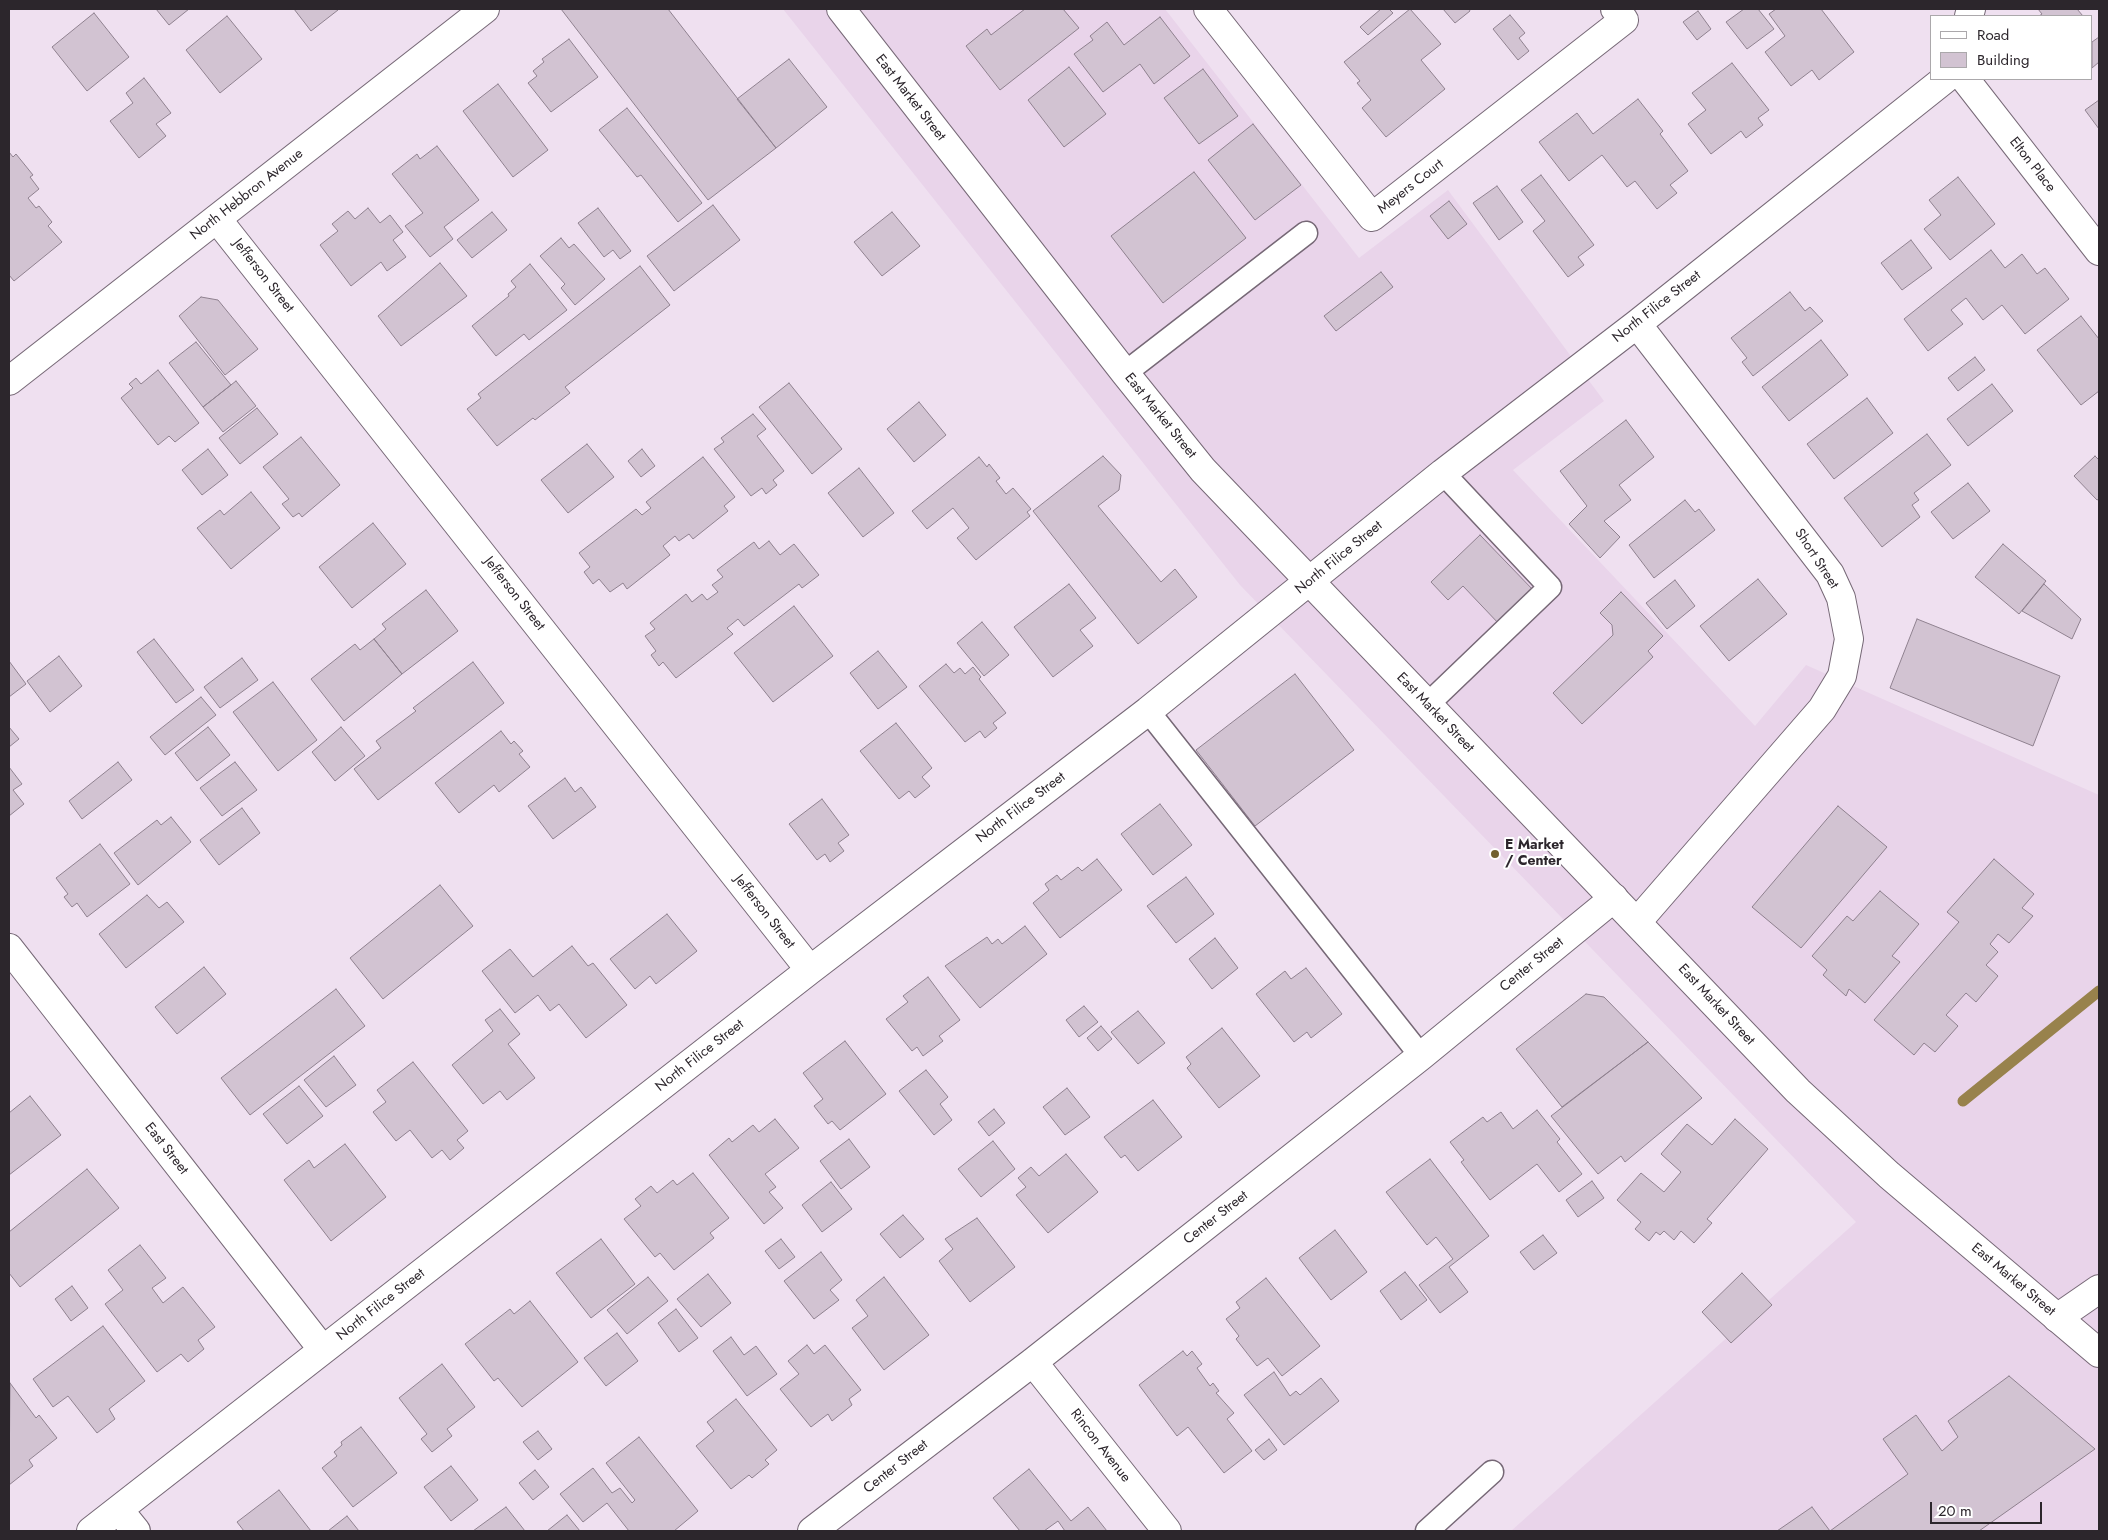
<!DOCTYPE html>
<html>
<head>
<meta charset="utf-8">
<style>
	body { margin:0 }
	#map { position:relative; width:2108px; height:1540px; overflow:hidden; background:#efe0f0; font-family:Jost,sans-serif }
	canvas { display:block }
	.frame { position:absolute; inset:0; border:10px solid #2c262c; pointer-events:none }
	.legend { position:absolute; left:1930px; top:15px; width:162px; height:65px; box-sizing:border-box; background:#fff; border:1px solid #aba8ab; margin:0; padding:6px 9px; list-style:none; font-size:15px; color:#2c262c }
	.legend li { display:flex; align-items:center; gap:10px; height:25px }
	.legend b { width:25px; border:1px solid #aba8ab }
	.scale { position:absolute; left:1930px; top:1502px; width:112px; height:22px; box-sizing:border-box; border:2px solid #2c262c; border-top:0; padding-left:6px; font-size:15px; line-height:18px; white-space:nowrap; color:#2c262c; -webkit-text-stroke:4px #fff; paint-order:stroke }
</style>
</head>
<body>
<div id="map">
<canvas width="2108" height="1540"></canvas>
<div class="frame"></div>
<ul class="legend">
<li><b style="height:6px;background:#fff"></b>Road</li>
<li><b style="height:14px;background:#d2c3d2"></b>Building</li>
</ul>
<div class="scale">20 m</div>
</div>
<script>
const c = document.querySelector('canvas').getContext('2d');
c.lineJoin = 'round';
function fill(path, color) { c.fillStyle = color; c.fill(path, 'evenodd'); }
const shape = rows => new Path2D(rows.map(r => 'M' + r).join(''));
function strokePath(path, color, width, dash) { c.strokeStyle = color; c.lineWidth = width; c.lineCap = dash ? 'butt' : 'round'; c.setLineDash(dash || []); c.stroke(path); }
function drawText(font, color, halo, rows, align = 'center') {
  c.font = font + ' Jost,sans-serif'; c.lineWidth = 4; c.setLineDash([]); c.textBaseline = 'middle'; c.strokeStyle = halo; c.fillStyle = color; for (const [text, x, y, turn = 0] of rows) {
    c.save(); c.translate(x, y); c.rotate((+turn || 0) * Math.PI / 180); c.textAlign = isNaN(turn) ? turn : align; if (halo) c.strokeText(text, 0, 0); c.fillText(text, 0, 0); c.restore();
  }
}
fill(shape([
	[783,9,1165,9,1359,258,1448,190,1604,401,1513,470,1755,726,1806,665,2099,795,2099,1531,1511,1531,1856,1222,1240,585]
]), '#e9d4ea');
strokePath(shape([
	[1963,1101,2099,991]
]), '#98824c', 11);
const building = shape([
	[156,9,189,9,169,25,156,9],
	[294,9,337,9,338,10,311,31,294,9],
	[561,9,668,9,776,148,708,200,561,9],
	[1025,9,1063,9,1079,28,1000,90,966,46,987,29,991,35,1025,9],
	[1381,9,1389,9,1393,13,1368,35,1360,27,1381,9],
	[1410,9,1441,44,1421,60,1445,89,1386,137,1362,108,1371,100,1357,83,1360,81,1344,62,1410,9],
	[1443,9,1469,9,1470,11,1455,23,1443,9],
	[1744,9,1758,9,1774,29,1747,49,1726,22,1744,9],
	[1776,9,1821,9,1854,52,1819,80,1812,70,1791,86,1765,52,1785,36,1769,14,1776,9],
	[2038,9,2077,9,2083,16,2039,16,2042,14,2038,9],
	[1698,11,1711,29,1697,40,1683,22,1698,11],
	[94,13,129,57,87,91,52,47,94,13],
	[1510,15,1525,33,1519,38,1529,51,1518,60,1493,29,1510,15],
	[227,16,262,59,220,93,186,50,227,16],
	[1160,17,1190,56,1154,84,1140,64,1103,92,1074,54,1093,40,1090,36,1107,22,1124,45,1160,17],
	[2099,37,2099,62,2092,68,2092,42,2099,37],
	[569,39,598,77,551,112,528,83,537,76,533,71,544,62,542,59,569,39],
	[789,59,827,107,776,148,737,99,789,59],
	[1732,63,1769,110,1758,118,1763,125,1746,138,1741,131,1711,154,1688,124,1706,110,1692,93,1732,63],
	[1069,67,1106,114,1064,147,1028,100,1069,67],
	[1203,69,1238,116,1199,144,1164,98,1203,69],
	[144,78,171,113,156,124,166,136,139,158,110,121,133,103,126,93,144,78],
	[498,84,548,150,513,177,463,111,498,84],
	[1638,99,1663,131,1660,134,1688,171,1670,185,1677,193,1657,209,1635,181,1627,187,1602,155,1569,181,1539,142,1577,113,1593,134,1638,99],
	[2099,100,2099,129,2085,110,2099,100],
	[627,108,702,203,678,222,641,175,637,177,599,130,627,108],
	[1253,124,1301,185,1255,220,1208,160,1253,124],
	[437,146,479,200,444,227,453,239,430,257,405,226,423,213,392,174,417,154,420,159,437,146],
	[9,152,13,157,16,154,33,175,30,177,39,189,28,198,36,208,39,206,52,222,48,226,62,242,14,281,9,275,9,152],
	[1194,172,1246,238,1163,303,1111,236,1194,172],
	[1541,175,1594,245,1578,257,1584,265,1568,277,1533,231,1545,221,1521,190,1541,175],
	[1958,177,1995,224,1950,260,1924,229,1941,215,1929,200,1958,177],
	[1497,186,1523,222,1499,240,1473,203,1497,186],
	[1449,201,1467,224,1448,239,1430,216,1449,201],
	[713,205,740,240,674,291,647,256,713,205],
	[368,208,380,223,390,215,403,232,393,240,406,257,387,271,381,262,351,286,320,245,338,231,332,224,348,211,355,219,368,208],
	[598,208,631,251,620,259,613,250,604,257,578,223,598,208],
	[492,212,507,230,472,258,457,240,492,212],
	[892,212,920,246,882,276,854,242,892,212],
	[561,238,569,248,574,244,605,279,575,305,561,288,565,284,540,256,561,238],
	[1911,240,1932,268,1902,290,1881,263,1911,240],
	[1991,250,2005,268,2022,254,2037,274,2045,268,2069,299,2025,334,2002,305,1983,320,1966,298,1951,310,1963,324,1928,351,1904,319,1991,250],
	[440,263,467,296,401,346,378,316,440,263],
	[530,264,567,310,529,340,524,334,496,356,472,326,509,296,508,294,516,287,511,281,530,264],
	[640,266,670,305,565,387,570,393,535,420,533,418,497,446,467,409,481,398,478,394,640,266],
	[1381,272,1393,287,1336,331,1324,316,1381,272],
	[1790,292,1805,311,1810,307,1823,321,1753,376,1742,362,1747,358,1731,338,1790,292],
	[201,297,218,300,258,349,225,375,179,316,201,297],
	[2081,316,2099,339,2099,391,2081,405,2037,350,2081,316],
	[1821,340,1848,375,1789,421,1762,387,1821,340],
	[196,342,231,385,203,407,169,363,196,342],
	[1975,357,1985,370,1958,391,1948,378,1975,357],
	[158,370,199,423,175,442,169,436,158,445,121,398,133,388,129,384,136,378,141,384,158,370],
	[236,381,256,406,223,432,203,407,236,381],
	[789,383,842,449,812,474,759,407,789,383],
	[1992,384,2013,411,1968,446,1947,419,1992,384],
	[1867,398,1893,433,1834,479,1807,444,1867,398],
	[919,402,946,435,914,462,887,429,919,402],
	[257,408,278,434,240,464,219,438,257,408],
	[753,414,766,429,757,436,784,471,773,480,777,485,766,494,762,488,751,496,714,449,724,442,721,438,753,414],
	[1626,420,1654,457,1619,485,1631,500,1604,521,1620,537,1600,558,1569,524,1587,506,1560,471,1626,420],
	[1927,434,1951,465,1914,493,1919,500,1912,505,1920,517,1882,547,1844,498,1927,434],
	[301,437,340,485,302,517,299,513,293,517,282,504,289,499,263,467,301,437],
	[587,444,614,477,568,513,541,480,587,444],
	[208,449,228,475,202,495,182,470,208,449],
	[642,449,655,466,641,477,628,461,642,449],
	[1103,456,1121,475,1119,490,1098,506,1161,582,1175,569,1197,597,1138,644,1033,511,1103,456],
	[2095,456,2099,460,2099,499,2097,500,2074,476,2095,456],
	[703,457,735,497,724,506,728,511,693,539,689,534,679,541,675,536,663,546,670,555,627,589,623,583,610,592,599,579,593,584,584,572,590,567,579,553,636,509,642,515,651,508,646,502,703,457],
	[979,457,987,467,989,464,1000,478,996,481,1006,494,1013,488,1031,509,1027,512,1030,516,976,560,957,538,969,528,953,508,927,529,912,511,979,457],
	[859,468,894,513,863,537,828,493,859,468],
	[1968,483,1990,511,1953,539,1931,512,1968,483],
	[251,492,280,528,231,569,197,528,220,510,224,515,251,492],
	[1685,500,1695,512,1699,509,1715,530,1654,578,1629,545,1685,500],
	[373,523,406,564,352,608,319,567,373,523],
	[1480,535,1535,592,1500,625,1463,586,1448,600,1431,582,1480,535],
	[769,541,780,555,794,544,819,575,802,588,799,584,744,626,738,619,727,628,733,634,676,678,663,662,659,666,651,655,656,651,645,636,655,629,650,623,686,594,692,602,702,594,707,600,718,592,712,585,723,577,717,570,754,542,759,549,769,541],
	[2003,544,2046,581,2019,614,1975,577,2003,544],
	[1758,579,1787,614,1729,661,1700,626,1758,579],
	[1675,580,1695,606,1667,629,1646,603,1675,580],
	[1069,584,1096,618,1080,630,1093,646,1053,677,1014,627,1069,584],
	[2044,584,2081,619,2072,639,2022,611,2044,584],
	[426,590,458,631,402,674,374,639,386,629,382,624,426,590],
	[1621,592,1663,636,1648,651,1653,657,1582,724,1553,693,1613,635,1612,625,1600,613,1621,592],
	[794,606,833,656,773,702,734,653,794,606],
	[1917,619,2060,676,2033,746,1890,688,1917,619],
	[982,622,1009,655,984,676,957,643,982,622],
	[154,639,194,690,176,703,137,652,154,639],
	[374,639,402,674,344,721,311,679,355,644,360,650,374,639],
	[878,651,907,687,878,709,850,673,878,651],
	[59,656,82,686,50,712,27,681,59,656],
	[242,658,258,680,220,708,204,687,242,658],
	[9,661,26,684,9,697,9,661],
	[473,662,504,703,378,800,354,769,381,748,376,741,416,711,413,708,473,662],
	[946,664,954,673,960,668,965,674,973,667,981,677,979,679,1006,713,993,723,997,728,985,738,980,731,965,742,919,686,946,664],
	[1295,674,1354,750,1255,826,1196,750,1295,674],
	[273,682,317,740,278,771,233,712,273,682],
	[201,697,216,715,165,755,150,737,201,697],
	[896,723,932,768,922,777,930,786,915,798,909,791,899,799,860,751,896,723],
	[9,727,19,739,9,747,9,727],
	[208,727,230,755,197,781,175,753,208,727],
	[341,727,365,756,335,781,312,752,341,727],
	[501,731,511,744,514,741,523,751,519,754,530,767,499,792,494,785,459,813,435,783,501,731],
	[118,762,132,780,82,819,69,801,118,762],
	[235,762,257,790,222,816,200,788,235,762],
	[9,767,22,784,13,790,24,804,9,816,9,767],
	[565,778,575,792,581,787,596,807,553,839,528,806,565,778],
	[822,799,849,835,838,843,844,851,830,862,825,854,817,860,789,824,822,799],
	[1160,804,1192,845,1153,875,1121,834,1160,804],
	[1838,806,1887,847,1801,948,1752,907,1838,806],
	[242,808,260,833,219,865,200,840,242,808],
	[171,817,191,842,138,885,114,853,157,820,161,825,171,817],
	[100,844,130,884,87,917,77,903,72,907,64,897,68,894,56,878,100,844],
	[1097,859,1122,890,1060,938,1033,903,1049,890,1045,884,1057,875,1061,880,1078,867,1082,871,1097,859],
	[1994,859,2034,894,2022,908,2033,916,2009,943,1998,934,1990,944,1998,952,1986,965,1998,976,1976,1002,1966,993,1946,1015,1958,1026,1935,1052,1924,1043,1914,1055,1874,1020,1959,922,1947,912,1994,859],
	[1186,877,1214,914,1176,943,1147,906,1186,877],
	[440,885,473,926,383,999,350,958,440,885],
	[1880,891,1919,924,1892,956,1900,962,1865,1003,1849,989,1846,996,1823,975,1827,970,1812,956,1847,916,1853,921,1880,891],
	[147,895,159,908,167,902,184,922,126,968,99,934,147,895],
	[667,914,697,951,656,984,650,976,635,989,610,959,667,914],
	[1025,926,1047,954,980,1008,945,966,987,937,992,944,998,939,1002,944,1025,926],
	[1215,938,1238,968,1212,989,1189,959,1215,938],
	[572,946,588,966,593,963,627,1005,586,1038,559,1004,550,1011,538,995,515,1013,482,971,510,949,533,977,572,946],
	[204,967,226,994,177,1034,155,1007,204,967],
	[1306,968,1342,1014,1311,1038,1307,1032,1294,1042,1256,994,1285,971,1291,979,1306,968],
	[928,977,960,1020,939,1036,943,1041,923,1056,917,1047,912,1051,886,1019,908,1002,903,996,928,977],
	[336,989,365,1026,250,1115,221,1078,336,989],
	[1586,994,1604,997,1648,1042,1562,1107,1516,1049,1586,994],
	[1084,1006,1098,1022,1079,1037,1066,1020,1084,1006],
	[500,1009,520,1034,508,1044,535,1078,507,1100,500,1091,483,1104,452,1065,493,1031,485,1020,500,1009],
	[1138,1011,1165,1043,1138,1064,1111,1032,1138,1011],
	[1101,1026,1112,1039,1098,1051,1087,1038,1101,1026],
	[1222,1028,1260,1076,1219,1108,1187,1068,1191,1064,1186,1057,1222,1028],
	[845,1041,886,1094,840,1130,832,1121,828,1124,814,1106,823,1099,803,1073,845,1041],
	[1648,1042,1702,1098,1625,1162,1621,1156,1598,1174,1551,1116,1648,1042],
	[334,1056,356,1085,326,1107,304,1080,334,1056],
	[413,1062,468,1131,457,1140,464,1148,450,1160,442,1150,432,1158,410,1130,396,1141,373,1112,386,1102,377,1090,413,1062],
	[926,1070,948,1097,940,1104,952,1120,934,1135,899,1091,926,1070],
	[299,1086,323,1116,287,1144,263,1114,299,1086],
	[1067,1088,1090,1117,1065,1135,1043,1107,1067,1088],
	[30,1096,61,1135,9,1175,9,1113,30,1096],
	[1153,1100,1182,1137,1138,1171,1125,1155,1121,1158,1104,1137,1153,1100],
	[994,1109,1005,1123,989,1136,978,1122,994,1109],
	[1537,1110,1560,1139,1557,1142,1582,1174,1559,1192,1537,1164,1490,1200,1461,1162,1464,1160,1450,1142,1483,1117,1487,1122,1501,1112,1513,1129,1537,1110],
	[775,1119,799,1148,765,1174,776,1187,769,1192,783,1208,764,1224,709,1155,729,1138,732,1142,753,1125,759,1132,775,1119],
	[1735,1119,1768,1149,1707,1219,1712,1223,1694,1243,1681,1231,1674,1240,1664,1231,1660,1235,1656,1232,1649,1241,1635,1229,1641,1222,1617,1200,1641,1173,1664,1192,1681,1172,1661,1154,1687,1124,1712,1145,1735,1119],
	[849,1139,870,1167,841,1189,820,1161,849,1139],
	[993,1141,1015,1169,981,1197,958,1169,993,1141],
	[345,1144,386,1197,331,1241,284,1180,309,1160,314,1168,345,1144],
	[1066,1154,1098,1192,1048,1233,1016,1195,1026,1187,1018,1178,1031,1167,1039,1176,1066,1154],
	[1430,1159,1489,1236,1449,1267,1468,1292,1440,1313,1419,1285,1453,1259,1436,1237,1427,1245,1386,1192,1430,1159],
	[87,1169,119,1208,20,1287,9,1273,9,1232,87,1169],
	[693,1173,729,1218,710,1233,714,1238,674,1270,660,1253,655,1257,624,1219,641,1206,635,1199,651,1186,657,1193,673,1180,677,1185,693,1173],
	[1592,1181,1604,1198,1578,1217,1566,1200,1592,1181],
	[831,1182,852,1209,822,1232,802,1205,831,1182],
	[903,1215,924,1239,900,1258,880,1234,903,1215],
	[977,1218,1015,1267,970,1302,939,1261,953,1249,945,1239,977,1218],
	[1335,1230,1367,1272,1331,1300,1299,1258,1335,1230],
	[1543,1235,1557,1253,1534,1270,1520,1252,1543,1235],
	[601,1239,635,1284,591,1318,556,1273,601,1239],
	[781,1239,795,1257,779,1269,765,1251,781,1239],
	[140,1245,166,1278,152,1288,163,1303,183,1287,215,1327,198,1340,204,1349,188,1362,181,1354,157,1372,105,1304,123,1290,108,1270,140,1245],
	[821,1252,842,1280,830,1290,839,1300,814,1319,784,1281,821,1252],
	[1405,1272,1427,1300,1401,1320,1380,1291,1405,1272],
	[1742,1273,1772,1305,1731,1343,1702,1312,1742,1273],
	[708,1274,731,1303,701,1327,677,1299,708,1274],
	[648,1277,668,1301,627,1334,607,1310,648,1277],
	[884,1277,929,1335,884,1370,852,1328,868,1316,856,1300,884,1277],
	[1266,1278,1320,1346,1282,1376,1268,1358,1257,1366,1236,1339,1239,1336,1226,1319,1240,1308,1236,1302,1266,1278],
	[72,1286,88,1308,71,1321,55,1299,72,1286],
	[530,1301,578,1362,522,1407,498,1378,494,1381,465,1344,510,1309,514,1314,530,1301],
	[676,1309,698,1338,679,1352,658,1323,676,1309],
	[103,1326,145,1381,109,1409,115,1419,97,1433,68,1396,53,1407,33,1379,103,1326],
	[617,1333,638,1361,606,1386,584,1358,617,1333],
	[731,1337,744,1355,756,1346,777,1374,747,1396,713,1351,731,1337],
	[807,1345,814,1354,825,1345,861,1390,849,1399,852,1405,832,1421,828,1414,811,1427,780,1389,799,1374,788,1361,807,1345],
	[1183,1351,1187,1356,1192,1351,1202,1364,1197,1368,1210,1386,1213,1383,1219,1391,1216,1393,1234,1413,1227,1419,1252,1451,1224,1473,1188,1427,1177,1436,1139,1385,1183,1351],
	[442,1364,475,1407,447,1429,452,1436,432,1452,421,1439,427,1434,399,1398,442,1364],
	[1274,1372,1290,1396,1296,1391,1300,1395,1321,1378,1339,1401,1284,1445,1244,1395,1274,1372],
	[2009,1376,2095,1449,1979,1531,1830,1531,1908,1474,1883,1439,1916,1415,1942,1451,1958,1437,1948,1421,2009,1376],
	[10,1383,36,1418,39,1415,57,1438,29,1460,33,1466,9,1485,10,1383],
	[736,1399,777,1450,765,1460,769,1464,752,1478,749,1475,731,1489,696,1446,714,1431,707,1422,736,1399],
	[361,1427,397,1473,353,1507,322,1468,337,1456,334,1452,342,1445,341,1442,361,1427],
	[538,1431,552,1449,538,1460,523,1442,538,1431],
	[639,1437,698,1511,674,1531,629,1531,607,1503,583,1522,560,1494,593,1468,612,1493,620,1488,632,1503,635,1500,606,1463,639,1437],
	[1269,1439,1277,1450,1264,1460,1255,1450,1269,1439],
	[451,1466,478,1500,451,1521,424,1487,451,1466],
	[1029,1469,1071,1521,1088,1507,1107,1531,1065,1531,1058,1521,1044,1531,1020,1531,993,1498,1029,1469],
	[535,1470,549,1487,533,1500,519,1483,535,1470],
	[279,1490,311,1531,244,1531,237,1522,279,1490],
	[506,1507,525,1531,473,1531,506,1507],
	[1812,1507,1830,1531,1777,1531,1812,1507],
	[567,1515,580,1531,547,1531,567,1515],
	[347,1516,359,1531,328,1531,347,1516]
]);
fill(building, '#d2c3d2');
strokePath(building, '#8f818f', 1);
const lane = shape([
	[1125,373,1306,233],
	[1427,705,1550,587,1443,473],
	[1148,711,1421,1056],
	[1427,1531,1492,1472]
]);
const street = shape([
	[1208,9,1372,217,1624,20,1615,9],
	[1969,16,1971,9],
	[1965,79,2099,251],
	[217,219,810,970],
	[1637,324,1830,574,1841,598,1849,639,1842,676,1822,709,1637,922],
	[9,948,323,1350],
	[2057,1318,2099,1289],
	[1033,1362,1167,1531],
	[119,1510,136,1531],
	[91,1531,810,970,1148,711,1443,473,1637,324,1945,79],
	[812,1531,1033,1362,1421,1056,1614,898]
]);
const secondary = shape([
	[841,9,1125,373,1203,470,1798,1091,1889,1175,2099,1353],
	[9,381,485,9]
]);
strokePath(lane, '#766876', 25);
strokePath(street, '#766876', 30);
strokePath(secondary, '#766876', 30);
strokePath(lane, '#fff', 22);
strokePath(street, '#fff', 28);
strokePath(secondary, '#fff', 28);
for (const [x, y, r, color] of [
	[1495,854,5,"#72612f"]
]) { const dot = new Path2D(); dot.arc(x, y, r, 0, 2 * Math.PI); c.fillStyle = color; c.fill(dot); strokePath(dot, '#fff', 2); }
drawText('14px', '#2c262c', '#fff', [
	["East Market Street",910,98,52],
	["Elton Place",2032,165,52],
	["Meyers Court",1411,187,-38],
	["North Hebbron Avenue",247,195,-38],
	["Jefferson Street",263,276,52],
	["North Filice Street",1657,307,-38],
	["East Market Street",1160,416,51],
	["North Filice Street",1339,558,-39],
	["Short Street",1816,559,57],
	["Jefferson Street",514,594,52],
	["East Market Street",1435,713,46],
	["North Filice Street",1021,808,-37],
	["Jefferson Street",764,912,52],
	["Center Street",1532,965,-39],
	["East Market Street",1716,1005,47],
	["North Filice Street",700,1056,-38],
	["East Street",166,1149,52],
	["Center Street",1216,1218,-38],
	["East Market Street",2013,1280,40],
	["North Filice Street",381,1305,-38],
	["Rincon Avenue",1100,1446,52],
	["Center Street",896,1467,-38]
]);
drawText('bold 14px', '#2c262c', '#fff', [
	["E Market",1505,846],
	["/ Center",1505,862]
], 'left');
</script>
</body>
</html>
